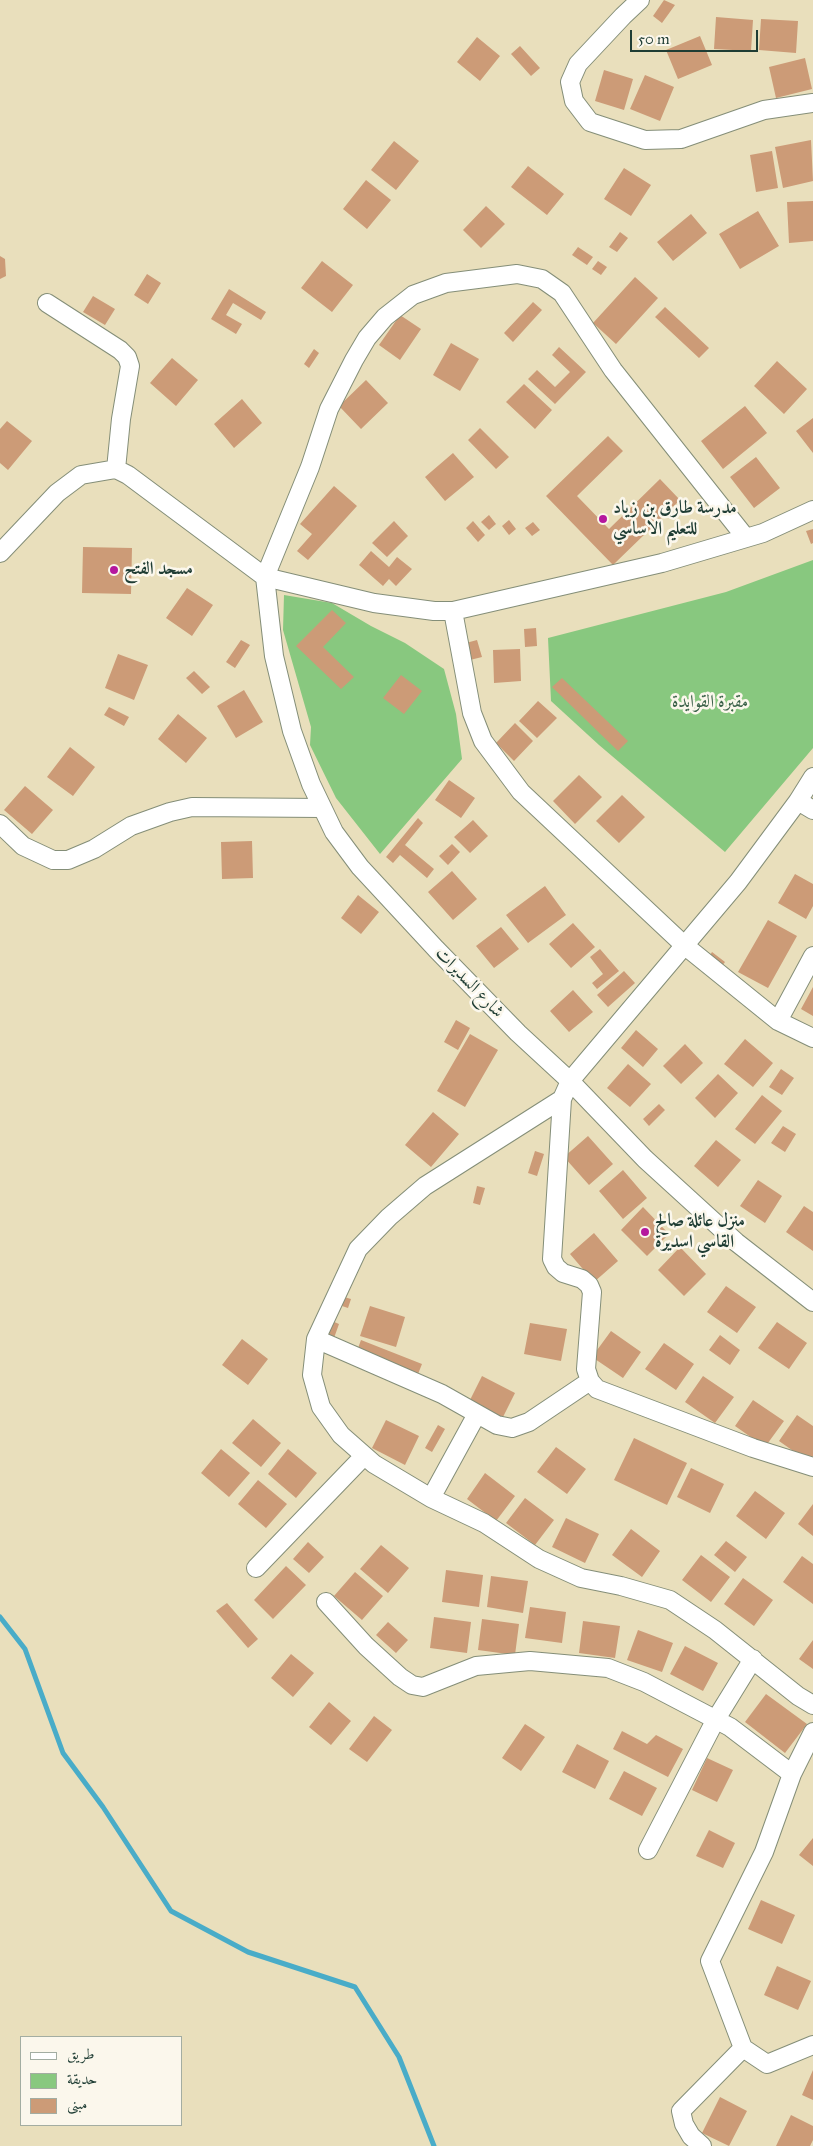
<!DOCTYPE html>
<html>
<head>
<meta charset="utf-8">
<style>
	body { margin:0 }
	#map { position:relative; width:813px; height:2146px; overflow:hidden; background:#e9dfbc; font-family:"IM FELL Great Primer",Amiri,serif }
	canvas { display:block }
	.legend { position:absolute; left:20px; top:2036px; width:162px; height:90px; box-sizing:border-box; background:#fbf7ec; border:1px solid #a3ada2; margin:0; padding:6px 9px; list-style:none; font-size:15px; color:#1f3d34 }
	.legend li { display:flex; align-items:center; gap:10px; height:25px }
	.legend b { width:25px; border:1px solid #a3ada2 }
	.scale { position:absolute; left:630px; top:30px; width:128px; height:22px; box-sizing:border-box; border:2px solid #1f3d34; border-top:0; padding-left:6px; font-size:15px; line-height:18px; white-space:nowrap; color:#1f3d34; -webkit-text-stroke:4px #fbf7ec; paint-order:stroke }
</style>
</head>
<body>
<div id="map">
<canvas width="813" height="2146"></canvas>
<ul class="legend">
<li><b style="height:6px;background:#fff"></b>طريق</li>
<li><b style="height:14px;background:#88c87f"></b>حديقة</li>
<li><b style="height:14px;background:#cc9b77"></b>مبنى</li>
</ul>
<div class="scale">50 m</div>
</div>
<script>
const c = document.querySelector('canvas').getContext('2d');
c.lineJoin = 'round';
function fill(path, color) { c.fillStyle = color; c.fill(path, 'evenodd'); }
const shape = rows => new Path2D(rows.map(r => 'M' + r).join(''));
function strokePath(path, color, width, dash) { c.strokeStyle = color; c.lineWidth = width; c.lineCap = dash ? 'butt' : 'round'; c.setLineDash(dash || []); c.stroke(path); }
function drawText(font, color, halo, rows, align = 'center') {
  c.font = font + ' "IM FELL Great Primer",Amiri,serif'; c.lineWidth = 5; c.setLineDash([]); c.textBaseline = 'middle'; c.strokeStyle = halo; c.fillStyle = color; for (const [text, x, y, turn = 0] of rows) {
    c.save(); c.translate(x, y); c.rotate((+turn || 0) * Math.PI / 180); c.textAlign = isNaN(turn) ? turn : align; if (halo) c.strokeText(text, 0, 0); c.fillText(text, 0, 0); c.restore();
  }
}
fill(shape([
	[813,560,813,748,725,852,599,745,551,701,548,638,726,592],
	[284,595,332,603,371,626,405,643,444,669,456,714,462,759,380,854,336,798,310,745,311,727,283,630]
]), '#88c87f');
strokePath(shape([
	[0,1617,25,1649,63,1753,103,1807,171,1911,248,1952,355,1987,399,2057,434,2146]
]), '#49acc8', 5);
fill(shape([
	[664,0,675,5,662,23,653,16],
	[716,17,753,20,751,51,714,49],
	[761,19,798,21,796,53,759,50],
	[700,36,712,65,678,79,666,50],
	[477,37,500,56,480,81,457,62],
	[520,46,540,68,531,76,511,54],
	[805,58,812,89,776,98,769,67],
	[604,70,633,79,624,110,595,101],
	[645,75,674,87,660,121,630,109],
	[811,140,813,181,783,188,775,147],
	[394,141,419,161,396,190,371,170],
	[772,151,778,188,756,192,750,155],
	[528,166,564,194,547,215,511,187],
	[624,168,651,185,631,216,604,199],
	[366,180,391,200,367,229,343,209],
	[813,201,813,241,789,243,787,202],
	[486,206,505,224,481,248,463,230],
	[758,211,779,246,740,269,719,234],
	[691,214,707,233,673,261,657,242],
	[620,232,628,238,617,252,609,247],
	[578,247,593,257,587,265,572,255],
	[0,256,5,259,6,276,0,279],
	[322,261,353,285,332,312,301,288],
	[598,261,607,267,601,275,592,269],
	[147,274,161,283,148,304,134,295],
	[635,277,658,298,616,344,593,323],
	[229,289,266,312,261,320,233,303,226,315,242,324,236,334,211,319],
	[93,296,115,309,105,325,83,312],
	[533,302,542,310,513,342,504,333],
	[665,307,709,348,699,358,655,317],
	[400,315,421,329,400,360,379,345],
	[451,343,479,359,460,391,433,375],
	[559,347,586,372,555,404,528,379,537,370,555,387,570,372,552,355],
	[314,349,319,353,309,368,304,364],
	[172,358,198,380,176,406,150,383],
	[777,361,807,389,784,414,754,386],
	[366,380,388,403,361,429,339,406],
	[524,384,552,410,535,429,506,402],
	[242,399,262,423,234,448,214,424],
	[745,406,767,433,723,469,701,441],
	[813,418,813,453,796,431],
	[7,421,32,441,8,470,0,463,0,429],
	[480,428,509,457,496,469,468,440],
	[608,436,623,451,577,496,609,529,660,479,680,500,613,565,546,496],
	[453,453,474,477,445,501,425,477],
	[756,457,780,488,754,508,730,477],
	[334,486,357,506,308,560,297,551,312,534,300,524],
	[489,515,496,524,489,530,481,522],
	[509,520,516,529,509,535,502,526],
	[394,521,408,536,387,557,372,543],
	[473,521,485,535,478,542,466,528],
	[533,522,540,530,532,536,525,528],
	[813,529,813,543,811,544,806,531],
	[83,547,132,548,131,594,82,593],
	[371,551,389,567,397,557,412,569,396,586,389,579,383,586,359,565],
	[187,588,213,605,192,636,166,618],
	[332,610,346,623,323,647,354,677,341,689,296,646],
	[536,628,537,646,525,647,524,629],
	[241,640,250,645,235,668,226,662],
	[477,640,482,657,470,660,466,643],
	[520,649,521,681,494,683,493,650],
	[118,654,148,665,134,700,105,688],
	[194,671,210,687,202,694,186,678],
	[401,675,422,691,404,714,383,698],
	[562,678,628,741,618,751,552,687],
	[244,690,263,722,236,738,217,706],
	[538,701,557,718,537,738,519,721],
	[109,707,129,717,124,726,104,715],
	[178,714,207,738,186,763,158,739],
	[515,723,533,741,514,761,496,743],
	[70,747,95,767,73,796,47,777],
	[579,775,602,797,575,824,553,801],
	[449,780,475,798,461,818,435,800],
	[25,786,53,810,32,834,4,810],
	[622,795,645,817,619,843,596,821],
	[418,818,423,823,405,845,434,869,427,878,400,855,393,863,386,857],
	[473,820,488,836,470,853,454,837],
	[252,841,253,878,222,879,221,842],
	[452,844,460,852,448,865,439,856],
	[452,871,477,899,453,920,428,892],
	[795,874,813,884,813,906,806,919,778,903],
	[545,886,566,915,528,943,506,915],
	[358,895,379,912,361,934,341,918],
	[768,920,797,936,768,988,738,972],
	[573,923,595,947,571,968,549,944],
	[501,927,519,949,494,968,476,946],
	[600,949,619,971,597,989,592,983,603,974,590,957],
	[712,952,725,962,722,966,709,957],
	[624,971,635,983,608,1007,597,995],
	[813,987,813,1016,801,1009],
	[573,990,593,1012,569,1032,550,1011],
	[456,1020,470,1028,458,1050,444,1042],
	[636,1030,658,1049,643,1067,621,1048],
	[470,1034,498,1050,465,1107,437,1091],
	[745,1039,773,1063,753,1087,724,1064],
	[685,1044,703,1063,681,1084,663,1066],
	[628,1064,651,1084,630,1107,607,1088],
	[781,1069,794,1078,782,1095,769,1087],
	[718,1074,738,1093,715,1118,695,1098],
	[762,1095,782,1111,755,1144,735,1129],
	[659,1104,665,1110,649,1126,643,1119],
	[433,1112,459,1134,431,1167,405,1145],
	[783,1126,796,1134,785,1152,771,1143],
	[588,1136,613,1164,589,1185,564,1157],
	[716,1140,741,1160,718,1187,694,1166],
	[535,1151,544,1154,537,1176,528,1173],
	[623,1170,647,1198,623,1219,599,1191],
	[758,1180,782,1196,765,1223,740,1206],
	[477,1186,485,1188,480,1205,473,1203],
	[804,1206,813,1212,813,1251,786,1232],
	[643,1207,669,1234,647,1256,621,1230],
	[594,1233,618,1261,594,1282,570,1254],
	[680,1247,706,1274,684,1296,658,1270],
	[726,1286,756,1307,737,1333,707,1312],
	[344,1297,351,1299,348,1308,342,1306],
	[370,1306,405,1317,396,1347,360,1336],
	[332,1321,339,1324,334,1338,327,1335],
	[777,1322,807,1343,789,1369,758,1348],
	[530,1323,567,1329,561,1361,524,1354],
	[611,1331,641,1352,623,1378,592,1357],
	[720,1335,740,1350,730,1365,709,1350],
	[242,1339,268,1359,248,1385,222,1365],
	[361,1340,422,1364,418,1374,357,1351],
	[664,1343,694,1364,676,1390,645,1369],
	[482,1376,515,1393,501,1421,468,1404],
	[703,1376,734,1397,715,1423,685,1402],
	[753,1400,784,1421,765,1447,735,1426],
	[797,1415,813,1426,813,1456,809,1462,779,1441],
	[253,1419,281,1443,261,1467,232,1443],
	[386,1420,419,1436,405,1465,372,1448],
	[438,1425,445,1429,432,1452,425,1448],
	[634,1438,687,1463,667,1505,614,1480],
	[556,1447,586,1469,567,1494,537,1472],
	[221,1449,250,1473,229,1497,201,1473],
	[288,1449,317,1473,296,1498,268,1474],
	[691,1468,724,1484,710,1513,677,1497],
	[485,1473,515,1496,496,1521,467,1499],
	[258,1480,287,1504,266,1528,238,1504],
	[755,1491,785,1513,766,1539,736,1516],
	[525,1498,554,1520,535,1545,506,1523],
	[813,1504,813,1536,798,1524],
	[566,1518,599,1534,585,1563,552,1547],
	[631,1529,660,1551,642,1577,612,1555],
	[726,1541,747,1557,735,1572,714,1555],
	[308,1542,324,1557,309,1573,293,1559],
	[381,1545,409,1568,388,1593,360,1569],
	[701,1555,730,1577,711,1602,682,1580],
	[802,1556,813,1564,813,1604,783,1582],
	[286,1566,306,1585,273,1619,254,1600],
	[446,1570,483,1575,479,1607,442,1602],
	[355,1572,383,1596,362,1620,334,1596],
	[491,1576,528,1581,523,1613,487,1607],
	[743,1578,773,1600,754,1626,724,1604],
	[227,1603,258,1639,248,1648,216,1611],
	[530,1607,566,1612,562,1643,525,1638],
	[434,1617,471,1622,467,1653,430,1648],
	[482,1619,519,1624,515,1655,478,1650],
	[583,1621,620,1626,615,1658,579,1653],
	[388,1622,408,1640,396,1653,376,1635],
	[638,1630,673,1643,662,1672,627,1660],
	[813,1640,813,1669,799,1659],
	[685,1646,718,1663,703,1691,670,1674],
	[291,1654,314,1673,293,1697,271,1678],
	[766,1694,807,1724,785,1753,745,1722],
	[329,1702,351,1721,331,1745,309,1727],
	[374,1716,392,1730,367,1762,349,1749],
	[525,1724,545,1737,521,1771,502,1758],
	[622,1731,647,1744,656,1735,683,1749,668,1777,613,1749],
	[577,1744,609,1761,595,1789,562,1772],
	[707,1758,733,1770,717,1802,692,1790],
	[624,1771,657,1788,642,1816,609,1799],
	[709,1830,735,1843,723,1868,696,1856],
	[813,1838,813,1866,799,1855],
	[761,1900,795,1915,782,1944,748,1929],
	[777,1966,811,1981,798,2010,764,1995],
	[813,2070,813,2100,802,2095],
	[720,2097,747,2111,729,2146,702,2133],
	[791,2115,813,2126,813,2140,810,2146,776,2146]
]), '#cc9b77');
const minor = shape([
	[640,0,623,16,578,64,570,82,574,101,590,122,645,140,681,139,764,110,813,103],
	[47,303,120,350,127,357,130,366,121,419,116,469],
	[746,538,613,370,562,293,542,279,517,274,446,283,413,295,385,317,367,338,354,360,329,409,310,467,265,577,274,656,292,731,311,784,334,832,360,867,436,949,518,1033,570,1081,645,1159,736,1242,813,1302],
	[0,553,57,493,81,475,116,469,128,475,265,577,374,603,434,611,453,611,662,563,763,533,813,510],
	[453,611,472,713,483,741,521,792,684,945,778,1021,813,1038],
	[813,777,798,801,738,882,570,1081,562,1099,552,1259,556,1267,563,1273,582,1279,589,1285,592,1292,586,1369,590,1381,597,1389,753,1448,813,1467],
	[798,801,813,810],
	[0,824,23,846,53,860,68,860,94,849,131,826,170,812,192,807,322,808],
	[778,1021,813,956],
	[562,1099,425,1186,389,1217,358,1249,316,1339,312,1375,321,1407,341,1435,374,1464,431,1498,484,1523,539,1559,581,1578,621,1586,670,1600,715,1630,798,1696,813,1705],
	[316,1339,442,1394,497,1425,512,1428,529,1422,590,1381],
	[431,1498,477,1414],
	[256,1568,364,1456],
	[326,1602,366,1646,400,1677,412,1685,423,1687,476,1666,530,1661,608,1668,644,1682,730,1727,792,1774],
	[813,1732,792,1774,764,1852,710,1961,743,2048,767,2064,813,2045],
	[648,1850,716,1719,753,1659],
	[702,2146,691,2136,684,2124,681,2111,743,2048]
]);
strokePath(minor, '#848e78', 20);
strokePath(minor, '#fff', 18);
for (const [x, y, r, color] of [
	[603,519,5,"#b5179e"],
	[114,570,5,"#b5179e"],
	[645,1232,5,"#b5179e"]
]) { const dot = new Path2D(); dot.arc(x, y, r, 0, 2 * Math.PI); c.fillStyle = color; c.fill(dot); strokePath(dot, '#fbf7ec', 2); }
drawText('bold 18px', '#1f3d34', '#fbf7ec', [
	["مدرسة طارق بن زياد",613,509],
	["للتعليم الاساسي",613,530],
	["مسجد الفتح",124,570],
	["منزل عائلة صالح",655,1222],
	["القاسي اسديرة",655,1243]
], 'left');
drawText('18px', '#396047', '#fbf7ec', [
	["مقبرة القوايدة",710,703]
]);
drawText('18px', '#1f3d34', '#fbf7ec', [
	["شارع السديرات",469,983,46]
]);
</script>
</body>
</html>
